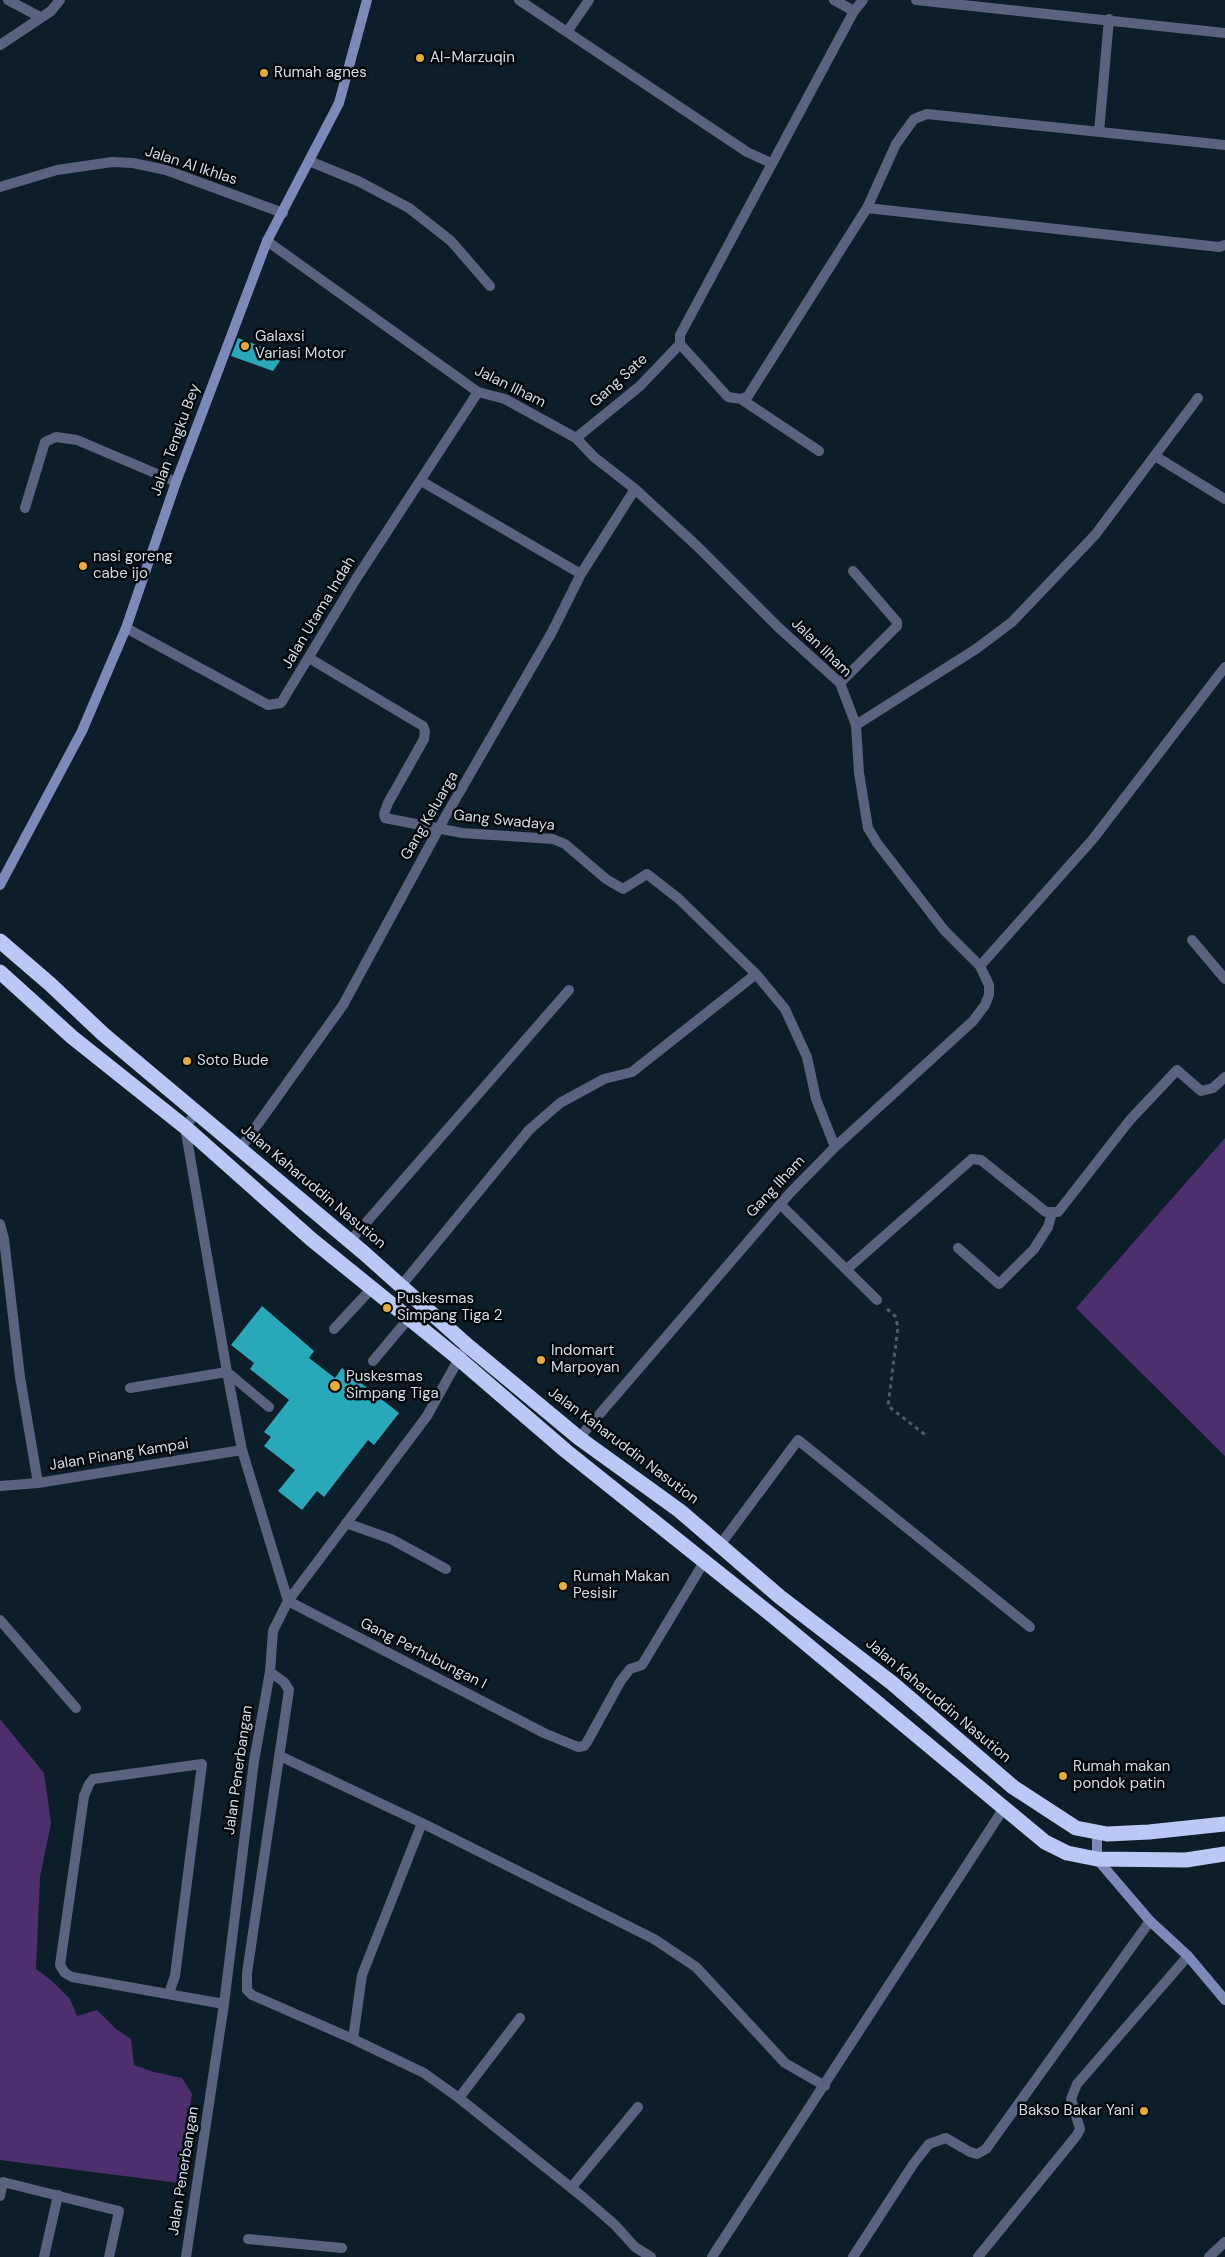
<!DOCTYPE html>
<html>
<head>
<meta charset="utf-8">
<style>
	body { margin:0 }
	canvas { display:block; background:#0b1e29 }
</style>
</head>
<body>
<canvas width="1225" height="2257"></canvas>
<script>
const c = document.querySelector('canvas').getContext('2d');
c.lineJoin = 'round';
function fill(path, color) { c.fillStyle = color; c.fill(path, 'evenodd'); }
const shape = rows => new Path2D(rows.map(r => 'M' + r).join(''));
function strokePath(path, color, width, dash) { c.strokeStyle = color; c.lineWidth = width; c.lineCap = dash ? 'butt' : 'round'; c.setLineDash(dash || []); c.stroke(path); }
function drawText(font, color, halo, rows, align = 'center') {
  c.font = font + ' "DM Sans",sans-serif'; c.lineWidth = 5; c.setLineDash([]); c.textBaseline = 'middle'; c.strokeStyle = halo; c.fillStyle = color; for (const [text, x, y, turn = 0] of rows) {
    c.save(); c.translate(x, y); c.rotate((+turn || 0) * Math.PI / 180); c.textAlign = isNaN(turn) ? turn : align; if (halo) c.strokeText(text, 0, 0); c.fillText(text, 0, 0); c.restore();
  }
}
fill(shape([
	[1225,1138,1225,1456,1076,1308],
	[0,1719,44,1773,51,1823,40,1877,36,1969,51,1980,70,1999,77,2016,97,2010,116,2029,131,2039,134,2065,154,2072,182,2078,192,2094,178,2183,0,2160]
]), '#4d2f6e');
fill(shape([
	[238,338,284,355,273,371,231,356],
	[262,1306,314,1351,309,1358,335,1378,342,1368,399,1413,374,1445,368,1440,324,1497,317,1491,302,1510,278,1491,295,1470,264,1446,271,1437,264,1432,289,1400,250,1369,254,1363,231,1345]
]), '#28a8b8');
strokePath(shape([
	[887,1309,895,1316,898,1327,888,1406,928,1437]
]), '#4c5d67', 3, [4, 4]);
strokePath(shape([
	[334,1329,372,1288],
	[373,1361,409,1318],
	[130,1388,227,1372,269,1407],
	[346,1523,391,1539,446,1569],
	[0,1620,76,1708],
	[169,1993,175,1976,202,1764,93,1779,89,1784,84,1796,60,1965,65,1973,72,1977,224,2004],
	[0,2196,3,2182,119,2211,109,2257],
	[248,2239,342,2248],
	[44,2257,58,2195],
	[186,2257,224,2004,254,1761,270,1672]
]), '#59627f', 10);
strokePath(shape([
	[8,0,40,17],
	[519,0,747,152,771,163],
	[834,0,854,11],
	[863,0,854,11,680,335,680,344,728,397,741,399,748,396,867,208,896,144,914,119,927,114,1225,145],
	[916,0,1225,33],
	[567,32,589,0],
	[0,45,51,11,60,0],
	[1099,132,1109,19],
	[309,161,358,181,409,208,451,241,490,286],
	[0,187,57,170,112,162,133,163,166,170,283,213],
	[867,208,1219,247,1225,245],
	[267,241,478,392,505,399,576,438,594,457,635,489,697,546,778,627,840,683,856,725,859,773,868,828,877,843,944,930,980,966,989,985,989,995,985,1005,973,1021,835,1147,789,1194,579,1438],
	[741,399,819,451],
	[576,438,640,386,680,344],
	[1155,456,1225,499],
	[421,481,581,574],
	[25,508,45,442,56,437,77,440,176,482],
	[126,628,268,705,281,703,356,579,478,392],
	[309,658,423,726,425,731,424,739,388,803,384,814,385,818,462,833,553,839,565,844,606,879,623,889,647,874,679,899,756,974,785,1009,807,1057,816,1099,835,1147],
	[840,683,897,626,897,622,853,571],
	[856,725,976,649,1012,622,1095,535,1198,398],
	[1192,940,1225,979],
	[980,966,1093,839,1225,667],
	[196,1113,185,1127,227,1372,242,1450,288,1601,544,1733,578,1747,584,1746,587,1742,620,1682,630,1669,642,1665,704,1562],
	[240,1149,343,1005,444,819,552,632,581,574,635,489],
	[780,1204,877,1300],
	[0,1224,4,1239,20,1377,38,1483],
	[350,1241,569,990],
	[958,1248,999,1284,1034,1249,1048,1227,1052,1213],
	[847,1269,972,1159,981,1160,1046,1212,1058,1212,1130,1120,1177,1070,1201,1091,1213,1088,1225,1077],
	[401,1286,529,1130,560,1103,604,1079,632,1072,756,974],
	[462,1353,427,1416,288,1601,273,1631,270,1672,284,1682,289,1690,247,1973,247,1990,252,1995,353,2039,424,2073,459,2098,584,2198,615,2225,635,2247,651,2257],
	[0,1486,38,1483,242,1450],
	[720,1545,798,1440,1030,1627],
	[280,1756,422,1823,654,1939,696,1967,785,2063,825,2086],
	[353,2039,362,1975,422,1823],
	[459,2098,520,2018],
	[571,2188,638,2107],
	[712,2257,1004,1808],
	[853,2257,914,2163,929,2144,946,2138,970,2152,977,2154,986,2149,1150,1921],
	[978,2257,1077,2135,1080,2129,1071,2099,1077,2084,1188,1956],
	[1209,2257,1225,2242]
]), '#59627f', 10);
strokePath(shape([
	[0,885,82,731,126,628,176,482,267,241,339,103,367,0],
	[1097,1832,1097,1859,1150,1921,1188,1956,1225,2000]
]), '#7c8ab9', 10);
strokePath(shape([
	[0,941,50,984,103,1034,364,1253,467,1345,579,1438,680,1511,780,1597,892,1683,1013,1787,1076,1828,1107,1834,1149,1832,1225,1824],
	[0,972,72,1037,185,1127,311,1239,458,1358,566,1451,774,1617,1045,1842,1067,1853,1097,1859,1186,1860,1225,1854]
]), '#b9c8f4', 15);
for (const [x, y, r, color] of [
	[420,58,5,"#e8ab37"],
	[264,73,5,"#e8ab37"],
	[245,346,5,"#e8ab37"],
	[83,566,5,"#e8ab37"],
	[187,1061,5,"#e8ab37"],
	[387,1308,5,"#e8ab37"],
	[541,1360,5,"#e8ab37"],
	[335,1386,6,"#e8ab37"],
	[563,1586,5,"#e8ab37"],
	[1063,1776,5,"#e8ab37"],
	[1144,2111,5,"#e8ab37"]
]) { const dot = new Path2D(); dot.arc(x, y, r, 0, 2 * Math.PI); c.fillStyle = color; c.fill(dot); strokePath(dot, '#02070c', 2); }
drawText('15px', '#d1dde5', '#02070c', [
	["Al-Marzuqin",430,58],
	["Rumah agnes",274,73],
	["Galaxsi",255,337],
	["Variasi Motor",255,354],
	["nasi goreng",93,557],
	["cabe ijo",93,574],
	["Soto Bude",197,1061],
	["Puskesmas",397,1299],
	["Simpang Tiga 2",397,1316],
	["Indomart",551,1351],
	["Marpoyan",551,1368],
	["Puskesmas",346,1377],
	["Simpang Tiga",346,1394],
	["Rumah Makan",573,1577],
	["Pesisir",573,1594],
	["Rumah makan",1073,1767],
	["pondok patin",1073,1784],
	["Bakso Bakar Yani",1134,2111,"right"]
], 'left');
drawText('15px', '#d1dde5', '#02070c', [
	["Jalan Al Ikhlas",191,166,18],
	["Gang Sate",619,381,-42],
	["Jalan Ilham",510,387,26],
	["Jalan Tengku Bey",176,440,-70],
	["Jalan Utama Indah",319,613,-59],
	["Jalan Ilham",821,648,44],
	["Gang Keluarga",430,816,-60],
	["Gang Swadaya",504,821,6],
	["Jalan Kaharuddin Nasution",313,1187,40],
	["Gang Ilham",776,1187,-47],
	["Jalan Kaharuddin Nasution",623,1446,37],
	["Jalan Pinang Kampai",119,1455,-9],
	["Gang Perhubungan I",423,1654,27],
	["Jalan Kaharuddin Nasution",938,1701,40],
	["Jalan Penerbangan",239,1770,-82],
	["Jalan Penerbangan",184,2171,-81]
]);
</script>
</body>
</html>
